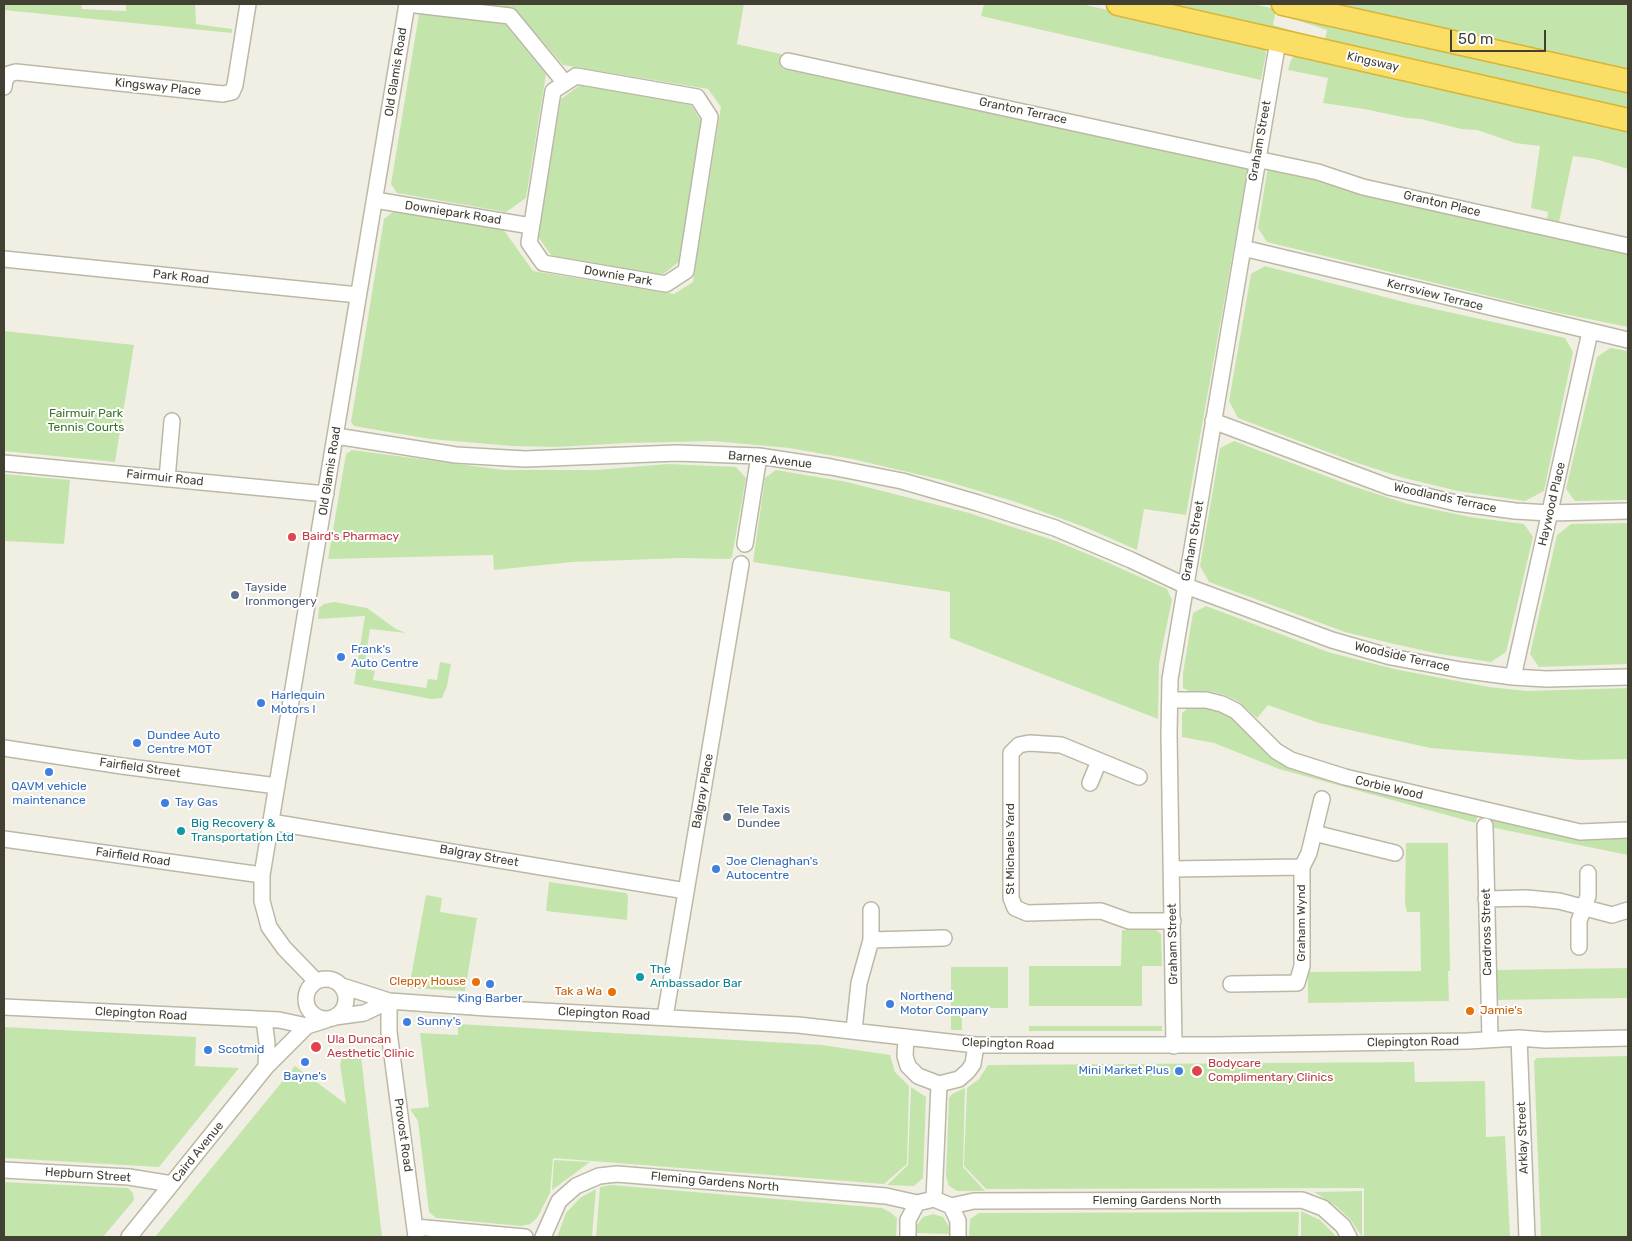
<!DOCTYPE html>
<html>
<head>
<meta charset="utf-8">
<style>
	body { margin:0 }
	#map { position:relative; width:1632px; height:1241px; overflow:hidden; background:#f1efe3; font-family:Rubik,sans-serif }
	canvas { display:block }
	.frame { position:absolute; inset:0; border:5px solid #423f33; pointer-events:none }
	.scale { position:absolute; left:1450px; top:30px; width:96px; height:22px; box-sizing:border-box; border:2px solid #423f33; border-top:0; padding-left:6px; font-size:15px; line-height:18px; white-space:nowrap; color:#423f33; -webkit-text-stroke:4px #fff; paint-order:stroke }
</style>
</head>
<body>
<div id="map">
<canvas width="1632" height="1241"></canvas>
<div class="frame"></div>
<div class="scale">50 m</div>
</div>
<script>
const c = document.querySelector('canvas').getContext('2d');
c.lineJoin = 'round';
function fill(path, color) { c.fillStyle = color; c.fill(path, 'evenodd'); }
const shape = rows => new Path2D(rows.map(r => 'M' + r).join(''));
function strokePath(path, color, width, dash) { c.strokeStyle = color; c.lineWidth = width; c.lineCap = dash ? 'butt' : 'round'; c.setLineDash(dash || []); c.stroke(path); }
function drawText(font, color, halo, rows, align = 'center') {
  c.font = font + ' Rubik,sans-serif'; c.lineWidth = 4; c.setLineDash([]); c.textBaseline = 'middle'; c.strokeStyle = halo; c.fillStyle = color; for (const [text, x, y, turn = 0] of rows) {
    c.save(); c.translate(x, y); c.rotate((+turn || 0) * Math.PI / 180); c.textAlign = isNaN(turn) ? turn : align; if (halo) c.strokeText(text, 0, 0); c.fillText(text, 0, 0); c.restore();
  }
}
fill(shape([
	[4,4,81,4,82,9,126,11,126,4,195,4,196,24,232,29,232,33,4,10],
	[447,4,744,4,737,44,785,55,783,69,1248,168,1186,515,1144,509,1137,550,1087,528,1016,502,942,480,852,459,789,448,713,441,626,443,556,447,512,446,430,439,354,426,351,422,384,219,394,211,503,229,533,271,674,294,693,282,721,107,708,89,563,65,517,12],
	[984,4,1081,4,1264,45,1266,54,1261,80,981,16],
	[1150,4,1252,4,1276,9,1273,25,1311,36,1310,40],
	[1318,4,1628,4,1628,75],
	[419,14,504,23,546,74,526,198,506,212,397,193,391,184],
	[1291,14,1628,90,1628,112,1324,43,1327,30,1290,18],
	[1295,55,1628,127,1628,169,1595,159,1573,156,1559,222,1547,219,1548,212,1531,208,1540,146,1515,143,1477,130,1461,129,1421,119,1407,118,1364,109,1323,103,1328,78,1288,70,1291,60],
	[580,85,690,104,701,121,680,261,662,275,552,256,538,237,561,99],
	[1268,166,1628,253,1628,327,1554,312,1267,242,1258,228],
	[1265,266,1408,303,1565,338,1573,352,1544,491,1525,501,1458,491,1404,478,1354,462,1238,418,1229,401,1251,274],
	[4,331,134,345,115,462,4,451],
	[1610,348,1628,351,1628,500,1575,501,1566,489,1597,357],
	[1234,441,1352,486,1408,504,1470,517,1524,524,1533,537,1506,652,1491,662,1440,654,1394,644,1345,632,1209,582,1200,566,1220,448],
	[352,450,504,470,596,470,668,464,736,467,746,478,732,557,729,559,681,558,572,562,494,570,493,555,328,559,346,454],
	[776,470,847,482,969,513,1056,541,1102,560,1167,589,1172,600,1159,663,1158,719,950,638,950,592,753,562,765,478],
	[4,474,70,480,64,544,4,541],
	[1628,523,1628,664,1539,667,1530,654,1557,535,1571,524],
	[334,602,367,608,396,629,406,633,370,629,364,669,375,671,373,680,426,688,428,679,437,680,440,662,451,664,447,686,442,698,431,699,354,684,365,616,318,619,319,608,324,604],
	[1206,606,1328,652,1394,669,1489,687,1527,691,1628,688,1628,759,1581,760,1430,748,1319,723,1268,705,1257,718,1238,701,1225,695,1209,691,1189,691,1183,688,1183,673,1193,613],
	[1193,706,1208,706,1225,711,1275,756,1478,814,1476,823,1279,769,1214,743,1182,737,1182,713,1187,709,1193,709],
	[1492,817,1628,836,1628,855,1490,827],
	[1406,843,1448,843,1450,971,1448,971,1449,1001,1308,1003,1308,972,1421,971,1420,912,1407,912,1405,903],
	[549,882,626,893,628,896,627,920,546,911],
	[426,895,442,898,440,912,477,918,465,991,409,988],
	[1122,930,1156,930,1161,934,1162,966,1142,966,1142,1006,1029,1006,1029,966,1121,966],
	[951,967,1008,967,1008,1008,962,1008,962,1030,951,1030],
	[1628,968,1628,998,1496,1000,1496,970],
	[458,1024,822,1045,890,1055,895,1072,909,1086,907,1164,884,1184,553,1158,550,1193,537,1218,530,1224,521,1226,436,1218,429,1212,418,1121,410,1109,429,1107,420,1033,458,1035],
	[1029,1026,1162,1026,1162,1031,1029,1031],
	[4,1027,196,1037,195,1066,239,1068,159,1167,4,1158],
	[343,1054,361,1056,382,1237,155,1237,295,1066,346,1104,340,1064],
	[1628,1056,1628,1237,1541,1237,1534,1061,1537,1058],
	[1414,1062,1415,1082,1485,1081,1486,1137,1505,1136,1510,1237,1364,1237,1364,1188,986,1189,964,1166,967,1088,979,1079,988,1065],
	[911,1087,926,1097,923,1178,914,1186,887,1185,908,1165],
	[965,1088,963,1167,985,1191,957,1191,949,1186,946,1176,949,1098,952,1094],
	[554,1160,590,1162,552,1190],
	[4,1182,128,1188,133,1193,134,1200,103,1237,4,1237],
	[611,1185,882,1208,890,1212,897,1218,896,1237,596,1237,600,1187],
	[596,1189,592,1237,557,1237,566,1213,580,1198],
	[1362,1191,1362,1237,1350,1219,1336,1206,1314,1192],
	[1301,1211,1320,1220,1334,1234,1336,1237,1301,1237],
	[1299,1212,1298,1237,969,1237,970,1219,979,1213],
	[933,1214,943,1217,949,1226,949,1234,917,1233,917,1225,923,1217]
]), '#c3e5ac');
const minor = shape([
	[407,4,510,16,565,83],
	[788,61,1249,161,1266,161,1318,172,1363,187,1628,246],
	[576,76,697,97,710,117,686,271,666,284,543,263,529,243,553,91,576,76],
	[4,87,5,80,9,74,16,72,223,94,232,92,235,85,248,4],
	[375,200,531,226],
	[1243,248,1628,340],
	[4,259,358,295],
	[1213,421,1389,487,1456,503,1515,511,1550,513,1628,511],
	[336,436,456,455,525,459,677,453,759,456,831,467,902,481,978,503,1055,528,1131,560,1186,586,1332,640,1391,657,1461,670,1513,677,1546,679,1628,677],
	[4,463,326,494],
	[167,479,172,421],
	[745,544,759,456],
	[1513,677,1590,332],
	[1170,700,1206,700,1222,704,1236,711,1276,751,1291,760,1345,777,1580,832,1628,830],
	[4,748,122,766,277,786],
	[1139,777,1061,745,1029,743,1019,745,1011,753,1011,898,1015,908,1027,913,1101,911,1129,921,1173,921],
	[1090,783,1099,761],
	[271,822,686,891],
	[1485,826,1490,1039],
	[1314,833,1395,853],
	[4,839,262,875],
	[1172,869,1302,867],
	[1486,899,1526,898,1559,901,1612,915,1628,910],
	[871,940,944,938],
	[1579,947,1579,921,1588,896,1588,873],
	'306 999a20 20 0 1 1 40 0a20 20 0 1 1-40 0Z',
	[316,981,284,948,269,927,262,901,262,875,407,4],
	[1231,984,1297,983,1302,966,1302,867,1309,853,1322,799],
	[342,986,389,1001,487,1008,798,1025,976,1045,1214,1045,1468,1041,1519,1038,1545,1040,1628,1038],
	[389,1001,389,1032,416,1237],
	[4,1007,279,1020,307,1026,326,1020],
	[335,1017,364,1013,389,1001],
	[665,1017,741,564],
	[264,1020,267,1043,266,1067],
	[854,1030,859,983,871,940,871,910],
	[906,1037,905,1056,908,1066,918,1076,939,1084,959,1079,968,1071,973,1064,976,1045],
	[1519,1038,1527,1237],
	[1174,1046,1169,734,1170,679,1278,41],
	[4,1170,129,1177,172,1184],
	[934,1199,939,1084],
	[951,1206,974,1201,1302,1200,1323,1208,1343,1226,1349,1237],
	[415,1227,525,1237],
	[129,1237,266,1067,307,1026],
	[543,1237,559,1201,576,1186,599,1176,617,1174,886,1196,917,1203],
	[908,1237,908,1220,917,1203,934,1199,951,1206,958,1221,958,1237]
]);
const highway = shape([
	[1118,4,1628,120],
	[1283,4,1628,81]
]);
strokePath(minor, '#bcb8a6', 18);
strokePath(highway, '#d9b435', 25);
strokePath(minor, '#fff', 15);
strokePath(highway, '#fade65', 22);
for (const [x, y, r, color] of [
	[292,537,5,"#e0444e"],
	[235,595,5,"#5c6f8a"],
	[341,657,5,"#3f7fe0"],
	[261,703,5,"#3f7fe0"],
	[137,743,5,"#3f7fe0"],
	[49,772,5,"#3f7fe0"],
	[165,803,5,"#3f7fe0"],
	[727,817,5,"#5c6f8a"],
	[181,831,5,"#0f9aa8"],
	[716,869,5,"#3f7fe0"],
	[640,977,5,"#0f9aa8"],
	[476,982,5,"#e8710a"],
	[490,984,5,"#3f7fe0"],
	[612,992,5,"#e8710a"],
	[890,1004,5,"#3f7fe0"],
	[1470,1011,5,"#e8710a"],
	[407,1022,5,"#3f7fe0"],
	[316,1047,6,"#e0444e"],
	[208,1050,5,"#3f7fe0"],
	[305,1062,5,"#3f7fe0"],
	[1179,1071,5,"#3f7fe0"],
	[1197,1071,6,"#e0444e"]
]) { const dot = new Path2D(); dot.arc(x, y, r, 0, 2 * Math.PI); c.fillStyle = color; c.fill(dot); strokePath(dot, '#fff', 2); }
drawText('12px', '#423f33', '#fff', [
	["Kingsway",1373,62,13],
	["Old Glamis Road",396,72,-81],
	["Kingsway Place",158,87,6],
	["Granton Terrace",1023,111,12],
	["Graham Street",1260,141,-80],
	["Granton Place",1442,204,13],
	["Downiepark Road",453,213,9],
	["Downie Park",618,276,10],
	["Park Road",181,277,6],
	["Kerrsview Terrace",1435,295,14],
	["Barnes Avenue",770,460,6],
	["Old Glamis Road",330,471,-81],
	["Fairmuir Road",165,478,6],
	["Woodlands Terrace",1445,498,12],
	["Haywood Place",1552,504,-77],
	["Graham Street",1193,541,-80],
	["Woodside Terrace",1402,657,13],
	["Fairfield Street",140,768,8],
	["Corbie Wood",1389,788,13],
	["Balgray Place",703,791,-80],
	["St Michaels Yard",1011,849,-90],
	["Balgray Street",479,856,10],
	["Fairfield Road",133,857,8],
	["Graham Wynd",1302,923,-90],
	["Cardross Street",1487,932,-91],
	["Graham Street",1173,944,-91],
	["Clepington Road",141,1014,3],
	["Clepington Road",604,1014,3],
	["Clepington Road",1413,1042,-1],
	["Clepington Road",1008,1044,2],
	["Provost Road",403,1135,82],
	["Arklay Street",1523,1138,-92],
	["Caird Avenue",198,1152,-51],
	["Hepburn Street",88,1175,4],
	["Fleming Gardens North",715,1182,5],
	["Fleming Gardens North",1157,1201]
]);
drawText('12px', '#3a7229', '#fff', [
	["Fairmuir Park",86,414],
	["Tennis Courts",86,428]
]);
drawText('12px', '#be3a42', '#fff', [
	["Baird's Pharmacy",302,537],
	["Ula Duncan",327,1040],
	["Aesthetic Clinic",327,1054],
	["Bodycare",1208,1064],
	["Complimentary Clinics",1208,1078]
], 'left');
drawText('12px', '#4e5e75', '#fff', [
	["Tayside",245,588],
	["Ironmongery",245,602],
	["Tele Taxis",737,810],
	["Dundee",737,824]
], 'left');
drawText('12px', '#366cbe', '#fff', [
	["Frank's",351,650],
	["Auto Centre",351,664],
	["Harlequin",271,696],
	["Motors l",271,710],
	["Dundee Auto",147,736],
	["Centre MOT",147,750],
	["QAVM vehicle",49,787,"center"],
	["maintenance",49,801,"center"],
	["Tay Gas",175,803],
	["Joe Clenaghan's",726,862],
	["Autocentre",726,876],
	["Northend",900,997],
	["Motor Company",900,1011],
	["King Barber",490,999,"center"],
	["Sunny's",417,1022],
	["Scotmid",218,1050],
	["Mini Market Plus",1169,1071,"right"],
	["Bayne's",305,1077,"center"]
], 'left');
drawText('12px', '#0d838f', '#fff', [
	["Big Recovery &",191,824],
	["Transportation Ltd",191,838],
	["The",650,970],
	["Ambassador Bar",650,984]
], 'left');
drawText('12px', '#c56008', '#fff', [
	["Cleppy House",466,982],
	["Tak a Wa",602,992],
	["Jamie's",1480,1011,"left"]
], 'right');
</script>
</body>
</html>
